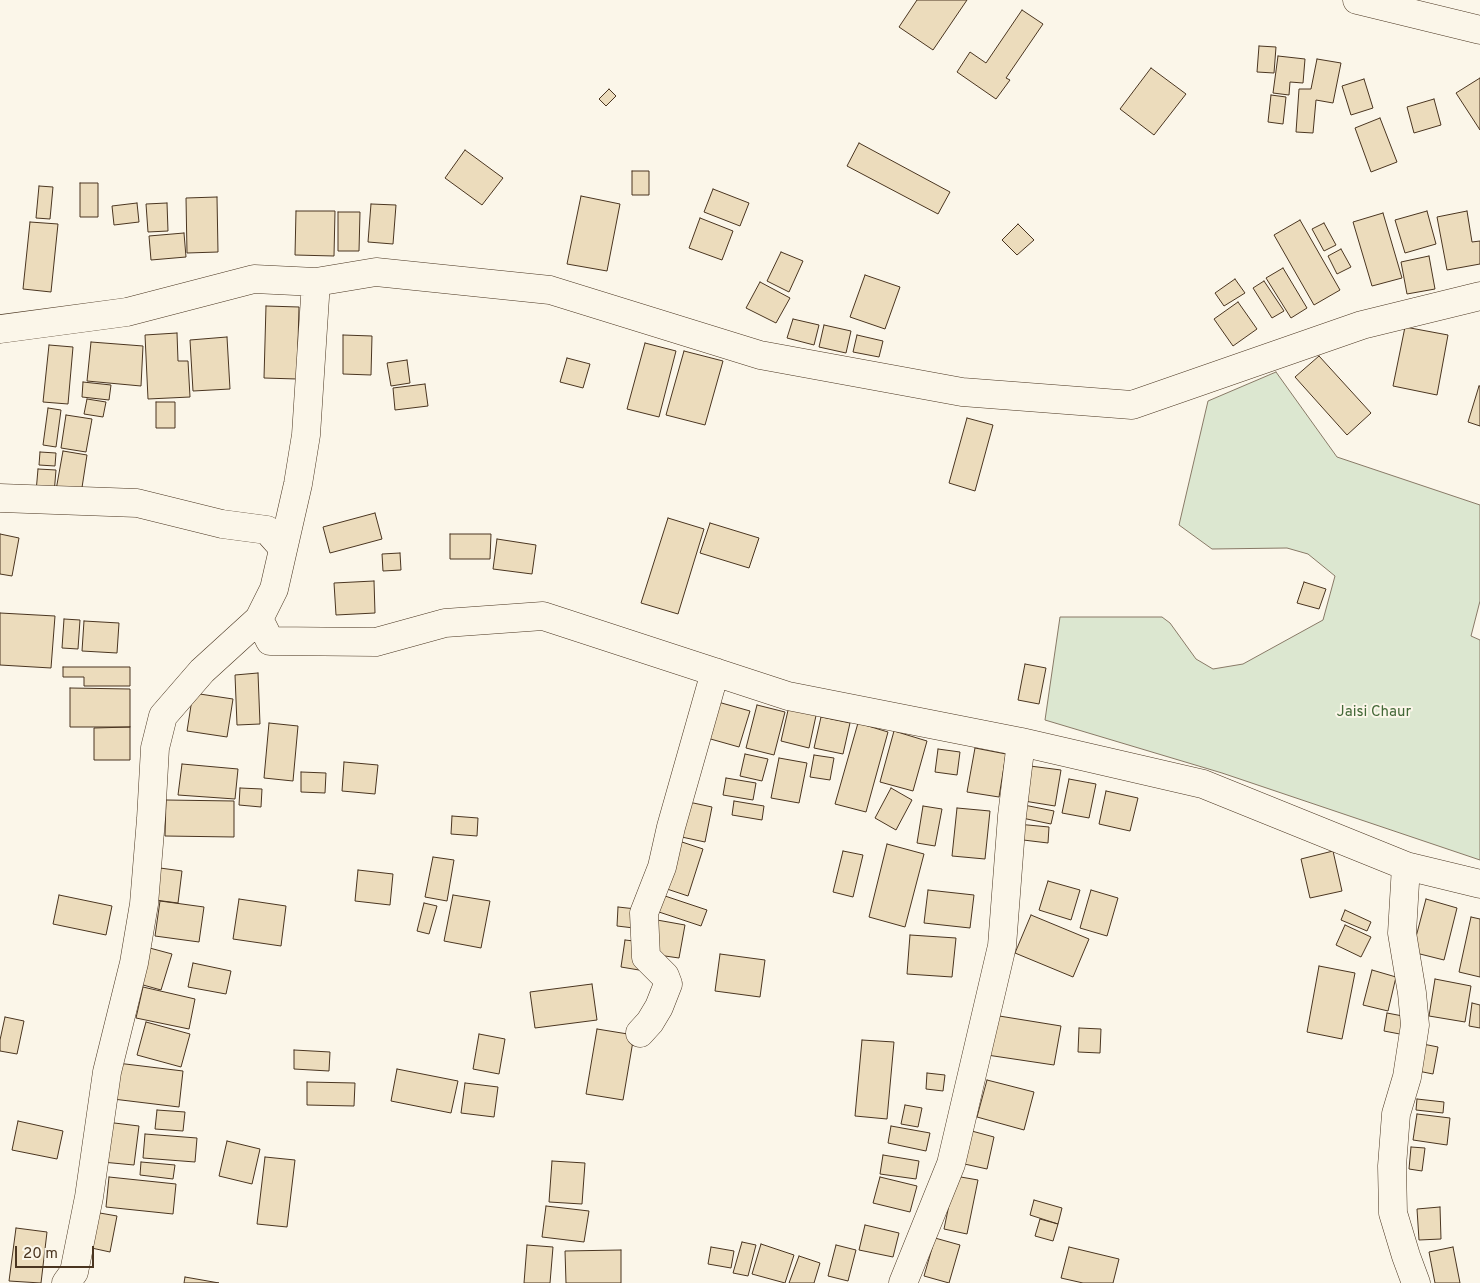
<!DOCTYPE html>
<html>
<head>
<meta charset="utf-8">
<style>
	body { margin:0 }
	#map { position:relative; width:1480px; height:1283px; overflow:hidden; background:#fbf6e9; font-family:Overpass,sans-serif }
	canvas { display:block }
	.scale { position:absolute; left:15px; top:1246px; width:79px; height:22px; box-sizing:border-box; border:2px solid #4a3520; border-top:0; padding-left:6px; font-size:15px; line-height:18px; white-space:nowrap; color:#4a3520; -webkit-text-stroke:4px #fbf6e9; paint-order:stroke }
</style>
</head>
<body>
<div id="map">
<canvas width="1480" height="1283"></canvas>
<div class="scale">20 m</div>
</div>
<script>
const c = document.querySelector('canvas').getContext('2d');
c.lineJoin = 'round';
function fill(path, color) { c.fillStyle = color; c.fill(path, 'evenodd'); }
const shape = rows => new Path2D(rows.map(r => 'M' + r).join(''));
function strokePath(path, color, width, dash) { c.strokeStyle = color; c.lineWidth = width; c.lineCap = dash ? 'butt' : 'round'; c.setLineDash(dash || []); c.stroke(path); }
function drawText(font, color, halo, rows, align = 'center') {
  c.font = font + ' Overpass,sans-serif'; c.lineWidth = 4; c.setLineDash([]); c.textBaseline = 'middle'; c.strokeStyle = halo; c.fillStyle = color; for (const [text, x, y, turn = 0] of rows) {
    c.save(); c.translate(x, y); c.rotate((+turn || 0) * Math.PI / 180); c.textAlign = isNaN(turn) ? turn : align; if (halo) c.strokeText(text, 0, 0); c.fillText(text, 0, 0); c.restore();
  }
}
const green = shape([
	[1276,372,1337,457,1480,505,1480,601,1471,636,1480,640,1480,860,1222,773,1045,720,1060,617,1162,617,1170,623,1196,659,1213,669,1243,664,1323,620,1335,576,1308,554,1287,548,1212,549,1179,525,1208,401,1276,372]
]);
fill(green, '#dce7d0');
strokePath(green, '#887966', 1);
const building = shape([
	[917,0,967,0,933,50,899,27,917,0],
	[1022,10,1043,24,1006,78,1010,80,996,99,957,72,970,52,986,63,1022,10],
	[1259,46,1276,47,1274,73,1257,72,1259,46],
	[1278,56,1305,59,1303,83,1290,82,1289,95,1273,93,1278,56],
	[1317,59,1341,63,1333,103,1316,100,1313,133,1296,132,1299,89,1311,89,1317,59],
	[1151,68,1186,94,1154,135,1120,109,1151,68],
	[1480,78,1480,130,1456,93,1480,78],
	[1364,79,1373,108,1351,115,1342,86,1364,79],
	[609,89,616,96,606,106,599,99,609,89],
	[1271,95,1286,97,1283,124,1268,122,1271,95],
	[1434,99,1441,125,1414,133,1407,107,1434,99],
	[1380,118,1397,162,1371,172,1355,128,1380,118],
	[859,143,950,192,938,214,847,166,859,143],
	[465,150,503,178,482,205,445,178,465,150],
	[632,171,649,171,649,195,632,195,632,171],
	[80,183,98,183,98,217,80,217,80,183],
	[39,186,53,187,50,219,36,218,39,186],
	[713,189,749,203,740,226,704,212,713,189],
	[581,196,620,204,607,271,567,264,581,196],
	[217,197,218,252,187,253,186,198,217,197],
	[137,203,139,222,114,225,112,206,137,203],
	[167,203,168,231,148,232,146,204,167,203],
	[371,204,396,205,393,244,368,242,371,204],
	[296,211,335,211,334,256,295,255,296,211],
	[1427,211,1436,244,1405,253,1395,220,1427,211],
	[1467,211,1472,242,1480,241,1480,264,1447,270,1437,217,1467,211],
	[338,212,360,212,359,251,338,251,338,212],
	[1383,213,1402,278,1372,286,1353,222,1383,213],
	[700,218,733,231,722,260,689,248,700,218],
	[1300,220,1340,290,1314,305,1274,235,1300,220],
	[30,222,58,224,51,292,23,289,30,222],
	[1324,223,1336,245,1324,251,1312,229,1324,223],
	[1018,224,1034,240,1017,255,1002,240,1018,224],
	[184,233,186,257,151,260,149,236,184,233],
	[1341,249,1351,267,1337,274,1328,256,1341,249],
	[781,252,803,261,789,292,767,281,781,252],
	[1429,256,1435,289,1407,294,1401,262,1429,256],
	[1283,268,1307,308,1291,318,1266,278,1283,268],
	[865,275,900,287,885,329,850,317,865,275],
	[1235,279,1245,293,1224,306,1215,293,1235,279],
	[1264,281,1284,311,1272,318,1253,288,1264,281],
	[760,282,790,298,776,323,746,308,760,282],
	[1238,302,1257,329,1233,346,1214,319,1238,302],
	[266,306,299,307,297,379,264,378,266,306],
	[793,319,819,325,814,345,787,338,793,319],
	[824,325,851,331,846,353,819,347,824,325],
	[1405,327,1448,335,1437,395,1393,386,1405,327],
	[177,333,178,361,188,361,190,397,148,399,145,335,177,333],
	[343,335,372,336,371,375,343,374,343,335],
	[857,335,883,341,879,357,853,352,857,335],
	[227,337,230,389,193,391,190,340,227,337],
	[91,342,143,346,141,386,87,381,91,342],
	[645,343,676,351,659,417,627,409,645,343],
	[49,345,73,347,68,404,43,402,49,345],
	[684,351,723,361,705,425,666,415,684,351],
	[1319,356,1371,413,1347,435,1295,377,1319,356],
	[567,358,590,364,583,388,560,382,567,358],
	[407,360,410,383,391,386,387,363,407,360],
	[83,382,111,385,109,400,82,397,83,382],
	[425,384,428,406,395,410,393,388,425,384],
	[1479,386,1480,386,1480,426,1468,422,1479,386],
	[87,399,106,402,103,417,84,414,87,399],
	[156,402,175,402,175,428,156,428,156,402],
	[48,408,61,410,56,447,43,445,48,408],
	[66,415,92,419,86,452,61,448,66,415],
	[967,418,993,425,975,491,949,483,967,418],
	[63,451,87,455,81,494,56,490,63,451],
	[40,452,56,453,55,466,39,465,40,452],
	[38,469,56,470,54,494,36,492,38,469],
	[375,513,382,539,330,553,323,527,375,513],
	[668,518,704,529,678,614,641,603,668,518],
	[710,523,759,538,749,568,700,553,710,523],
	[0,534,19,538,12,576,0,574,0,534],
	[450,534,491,534,490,559,450,559,450,534],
	[497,539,536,545,532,574,493,569,497,539],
	[400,553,401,570,383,571,382,554,400,553],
	[374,581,375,613,336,615,334,583,374,581],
	[1304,582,1326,589,1319,609,1297,603,1304,582],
	[0,613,55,616,51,668,0,665,0,613],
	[64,619,80,620,78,649,62,648,64,619],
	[84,621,119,623,117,653,82,651,84,621],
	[1025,664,1046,668,1039,704,1018,700,1025,664],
	[63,667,130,667,130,686,84,686,84,677,63,677,63,667],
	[258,673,260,724,237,725,235,675,258,673],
	[70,688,130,689,130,727,70,727,70,688],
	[193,693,233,699,227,737,187,731,193,693],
	[718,702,750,711,739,747,707,738,718,702],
	[757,705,785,712,774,755,746,748,757,705],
	[789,706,817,711,809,748,781,741,789,706],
	[821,717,850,723,843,754,814,748,821,717],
	[269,723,298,726,293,781,264,778,269,723],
	[858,723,888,732,866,812,835,804,858,723],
	[130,727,130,760,94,760,94,728,130,727],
	[894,731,927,741,913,791,880,782,894,731],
	[975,748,1006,754,999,797,967,792,975,748],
	[938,749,960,752,957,775,935,772,938,749],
	[745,754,768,759,762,781,740,776,745,754],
	[814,755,834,758,830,780,810,777,814,755],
	[779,758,807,763,799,803,771,798,779,758],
	[344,762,378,765,375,794,342,791,344,762],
	[182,764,238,769,235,799,178,795,182,764],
	[1030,766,1061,770,1055,806,1024,801,1030,766],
	[301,772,326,773,325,793,301,792,301,772],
	[726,778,756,783,753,800,723,795,726,778],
	[1069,779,1096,784,1089,818,1062,813,1069,779],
	[240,788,262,789,261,807,239,805,240,788],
	[891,788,912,800,896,830,875,818,891,788],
	[1106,791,1138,798,1130,831,1099,824,1106,791],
	[166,800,234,801,234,837,165,836,166,800],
	[684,801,712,807,705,842,677,836,684,801],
	[734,801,764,806,762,820,732,815,734,801],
	[1024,805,1054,811,1051,824,1022,818,1024,805],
	[923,806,942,809,935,846,917,843,923,806],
	[957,808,990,811,985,859,952,856,957,808],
	[452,816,478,818,477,836,451,834,452,816],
	[1017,824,1049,827,1048,843,1015,839,1017,824],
	[679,841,703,849,688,896,664,888,679,841],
	[887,844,924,854,905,927,869,917,887,844],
	[843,851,863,855,853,897,833,892,843,851],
	[1333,851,1342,891,1310,898,1301,859,1333,851],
	[433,857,454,860,447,901,425,897,433,857],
	[160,868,182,871,178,903,155,900,160,868],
	[358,870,393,874,390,905,355,901,358,870],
	[1048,881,1080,890,1071,920,1039,910,1048,881],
	[928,890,974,895,970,928,924,923,928,890],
	[1091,890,1118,898,1107,936,1080,928,1091,890],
	[659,894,707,910,701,926,653,910,659,894],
	[59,895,112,906,106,935,53,924,59,895],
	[453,895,490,901,481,948,444,941,453,895],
	[239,899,286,906,281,946,233,939,239,899],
	[1426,899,1457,908,1444,960,1412,952,1426,899],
	[160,901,204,907,199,942,155,936,160,901],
	[424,903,437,906,429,934,417,931,424,903],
	[618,907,636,909,634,928,617,926,618,907],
	[1345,910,1371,922,1367,931,1341,920,1345,910],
	[1031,915,1089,939,1073,977,1015,953,1031,915],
	[1471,917,1480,919,1480,977,1459,972,1471,917],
	[657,920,685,925,679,958,651,954,657,920],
	[1345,925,1371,937,1361,957,1336,945,1345,925],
	[910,935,956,938,952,977,907,974,910,935],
	[625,940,643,942,639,970,621,967,625,940],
	[146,947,172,954,161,990,136,983,146,947],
	[720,954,765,960,760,997,715,991,720,954],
	[193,963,231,971,226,994,188,987,193,963],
	[1319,966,1355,973,1342,1039,1307,1032,1319,966],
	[1372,970,1396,977,1388,1011,1363,1005,1372,970],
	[1435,979,1471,986,1465,1022,1429,1016,1435,979],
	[592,984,597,1020,535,1028,530,992,592,984],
	[143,987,195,999,189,1029,136,1018,143,987],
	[1472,1003,1480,1005,1480,1028,1469,1026,1472,1003],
	[1387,1013,1408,1017,1405,1035,1384,1031,1387,1013],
	[993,1015,1061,1026,1054,1065,987,1055,993,1015],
	[5,1017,24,1021,17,1054,0,1051,0,1040,5,1017],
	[146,1022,190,1034,181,1067,137,1055,146,1022],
	[1079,1028,1101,1029,1100,1053,1078,1052,1079,1028],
	[597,1029,634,1035,623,1100,586,1094,597,1029],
	[479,1034,505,1039,499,1074,473,1069,479,1034],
	[862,1040,894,1042,887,1119,855,1116,862,1040],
	[1423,1044,1438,1047,1433,1074,1418,1071,1423,1044],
	[294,1050,330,1052,329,1071,294,1069,294,1050],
	[117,1063,183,1071,179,1107,113,1099,117,1063],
	[397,1069,458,1081,451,1113,391,1101,397,1069],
	[927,1073,945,1075,943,1091,926,1089,927,1073],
	[987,1080,1034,1092,1024,1130,977,1117,987,1080],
	[307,1082,355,1083,354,1106,307,1105,307,1082],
	[465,1083,498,1087,494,1117,461,1113,465,1083],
	[1417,1099,1444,1102,1443,1113,1416,1110,1417,1099],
	[905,1105,922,1108,918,1127,901,1124,905,1105],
	[157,1110,185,1112,183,1131,155,1129,157,1110],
	[1417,1114,1450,1118,1447,1145,1413,1140,1417,1114],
	[18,1121,63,1131,57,1159,12,1150,18,1121],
	[106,1122,139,1126,134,1165,102,1162,106,1122],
	[891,1126,930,1133,926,1151,888,1143,891,1126],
	[968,1130,994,1137,987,1169,960,1163,968,1130],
	[145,1134,197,1138,195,1162,143,1158,145,1134],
	[227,1141,260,1149,252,1184,219,1176,227,1141],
	[1411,1147,1425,1148,1422,1171,1409,1169,1411,1147],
	[883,1155,919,1161,916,1179,880,1174,883,1155],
	[265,1157,295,1160,287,1227,257,1224,265,1157],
	[552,1161,585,1163,582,1204,549,1202,552,1161],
	[141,1162,175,1165,173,1179,140,1175,141,1162],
	[955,1176,978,1180,967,1234,944,1229,955,1176],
	[109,1177,176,1184,173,1214,106,1207,109,1177],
	[880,1177,917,1186,910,1212,873,1203,880,1177],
	[1034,1200,1062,1208,1058,1224,1030,1215,1034,1200],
	[546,1206,589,1211,584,1242,542,1237,546,1206],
	[1440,1207,1441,1239,1419,1240,1417,1209,1440,1207],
	[94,1212,117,1216,110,1252,87,1247,94,1212],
	[1040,1219,1058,1224,1053,1241,1035,1236,1040,1219],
	[865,1225,899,1233,893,1257,859,1250,865,1225],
	[16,1228,47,1232,41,1283,9,1281,16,1228],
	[935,1238,960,1245,949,1283,924,1276,935,1238],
	[742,1242,756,1245,748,1276,733,1273,742,1242],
	[761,1244,794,1255,785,1283,752,1274,761,1244],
	[527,1245,553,1247,550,1283,524,1283,527,1245],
	[836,1245,856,1250,848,1281,828,1276,836,1245],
	[711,1247,734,1251,731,1268,708,1264,711,1247],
	[1069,1247,1119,1259,1113,1283,1083,1283,1061,1278,1069,1247],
	[1453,1247,1460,1283,1435,1283,1429,1252,1453,1247],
	[621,1250,621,1283,566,1283,565,1251,621,1250],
	[799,1256,820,1263,814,1283,789,1283,799,1256],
	[185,1277,219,1283,184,1283,185,1277]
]);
fill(building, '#ecdcbc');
strokePath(building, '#4a3520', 1);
const minor = shape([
	[0,329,127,312,254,279,316,282,376,272,550,290,760,355,962,392,1132,405,1362,325,1480,296],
	[0,498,137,503,222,524,267,530,283,548],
	[259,619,270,641,376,642,445,623,543,616,788,696,1021,742,1203,784,1406,866,1480,884],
	[1406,866,1402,933,1412,993,1415,1025,1407,1077,1396,1114,1392,1166,1393,1213,1406,1256,1416,1283],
	[640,1033,650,1022,659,1007,668,984,665,976,646,957,644,913,662,867,671,827,715,672],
	[66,1283,74,1272,89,1197,107,1072,134,963,144,904,151,819,155,748,163,716,202,671,259,619,274,589,298,484,306,435,316,282],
	[903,1283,951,1164,1002,946,1012,816,1021,742]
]);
const highway = shape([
	[1357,0,1480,30]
]);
strokePath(minor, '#4a3520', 29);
strokePath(highway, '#4a3520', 29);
strokePath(minor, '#fbf6e9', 28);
strokePath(highway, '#fbf6e9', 28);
drawText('15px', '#436837', '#fbf6e9', [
	["Jaisi Chaur",1374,713]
]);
</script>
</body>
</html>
